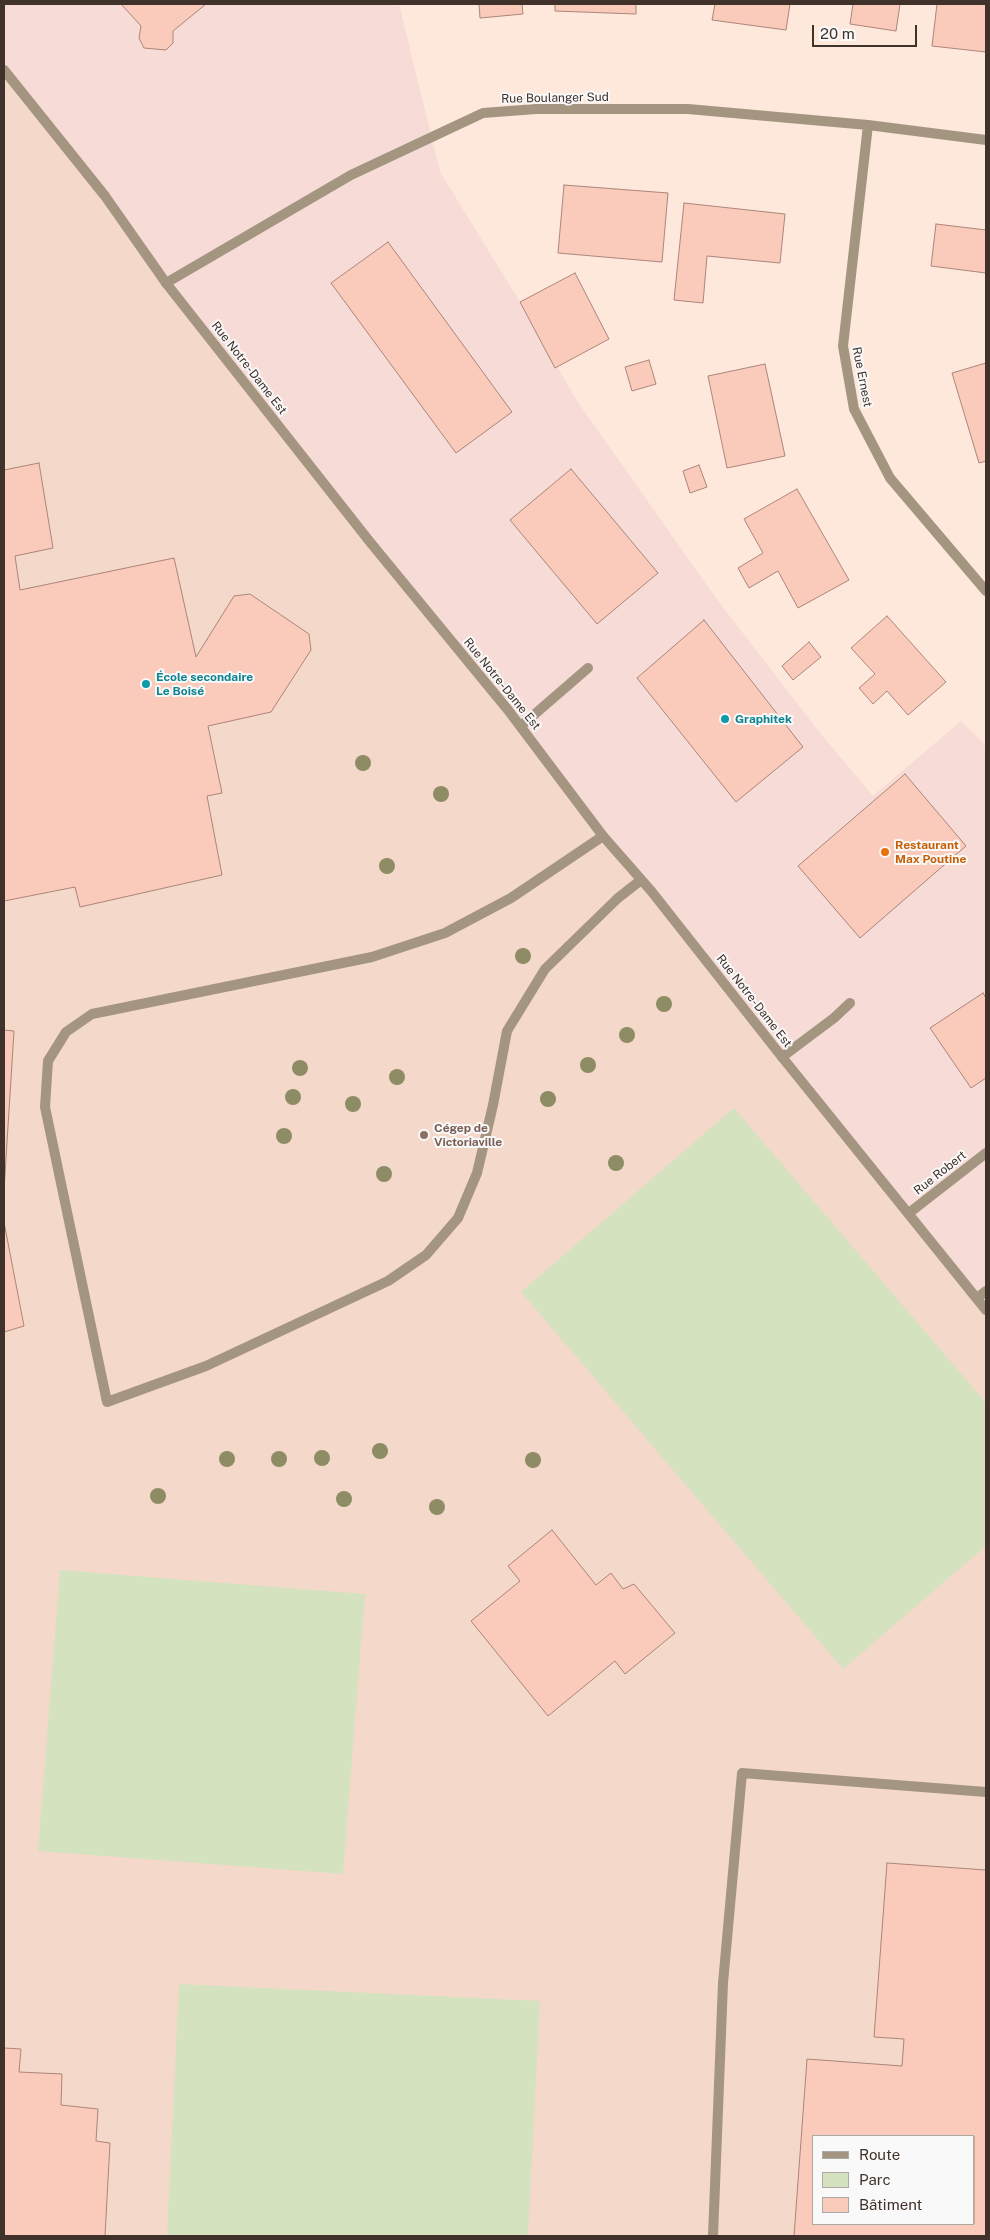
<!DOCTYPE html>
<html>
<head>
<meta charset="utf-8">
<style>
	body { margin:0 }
	#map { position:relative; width:990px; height:2240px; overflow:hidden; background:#fee7db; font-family:"Public Sans",sans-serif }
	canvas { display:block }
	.frame { position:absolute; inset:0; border:5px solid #40312a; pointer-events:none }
	.legend { position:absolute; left:812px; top:2135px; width:162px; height:90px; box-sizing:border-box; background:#f9f9f9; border:1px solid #afa9a6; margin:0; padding:6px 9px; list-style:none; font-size:15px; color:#40312a }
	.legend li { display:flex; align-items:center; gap:10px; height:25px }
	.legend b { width:25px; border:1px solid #afa9a6 }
	.scale { position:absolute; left:812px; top:25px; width:105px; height:22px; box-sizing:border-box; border:2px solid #40312a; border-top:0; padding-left:6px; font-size:15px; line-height:18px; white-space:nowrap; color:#40312a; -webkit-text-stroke:4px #f9f9f9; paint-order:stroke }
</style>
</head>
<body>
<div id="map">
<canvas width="990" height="2240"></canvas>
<div class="frame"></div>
<ul class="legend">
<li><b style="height:6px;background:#a49581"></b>Route</li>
<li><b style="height:14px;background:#d5e2bf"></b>Parc</li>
<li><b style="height:14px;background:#facabb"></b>Bâtiment</li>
</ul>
<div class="scale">20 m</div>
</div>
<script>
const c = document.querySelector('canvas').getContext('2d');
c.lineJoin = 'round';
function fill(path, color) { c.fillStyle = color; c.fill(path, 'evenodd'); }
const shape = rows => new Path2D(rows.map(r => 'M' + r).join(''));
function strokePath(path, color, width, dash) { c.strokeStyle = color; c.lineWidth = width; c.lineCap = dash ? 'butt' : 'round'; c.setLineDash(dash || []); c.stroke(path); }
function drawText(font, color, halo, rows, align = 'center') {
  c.font = font + ' "Public Sans",sans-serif'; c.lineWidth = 4; c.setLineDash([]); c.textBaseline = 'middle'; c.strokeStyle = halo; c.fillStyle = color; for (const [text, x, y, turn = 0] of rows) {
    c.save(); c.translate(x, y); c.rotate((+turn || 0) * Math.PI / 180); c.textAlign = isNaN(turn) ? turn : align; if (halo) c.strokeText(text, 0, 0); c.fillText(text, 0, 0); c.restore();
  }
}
fill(shape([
	[4,4,399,4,440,172,520,302,577,401,718,601,820,733,873,796,961,721,986,746,986,1308,451,641,4,70]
]), '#f6dbd6');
fill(shape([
	[4,70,166,283,986,1310,986,2236,4,2236],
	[814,2136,974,2136,974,2224,814,2224]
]), '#f4d8ca');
fill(shape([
	[734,1108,986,1403,986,1546,843,1669,521,1292],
	[60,1570,365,1594,343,1874,38,1851],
	[179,1984,540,2001,528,2236,167,2236]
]), '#d5e2bf');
const building = shape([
	[121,4,206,4,173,31,173,43,166,50,144,48,139,38,141,26,121,4],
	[479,4,522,4,523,14,480,18,479,4],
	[555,4,636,4,636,14,555,11,555,4],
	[715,4,790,4,786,30,712,20,715,4],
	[853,4,900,4,896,31,850,24,853,4],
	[937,4,986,4,986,52,932,46,937,4],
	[564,185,668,193,662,262,558,253,564,185],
	[684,203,785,214,780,263,707,256,703,303,674,300,684,203],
	[936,224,986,230,986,273,931,266,936,224],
	[388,242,512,412,456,453,331,283,388,242],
	[575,273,609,339,555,368,520,302,575,273],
	[649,360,656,384,632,391,625,367,649,360],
	[986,363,986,461,979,463,952,373,986,363],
	[765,364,785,456,727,468,708,376,765,364],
	[39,463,53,548,15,556,20,590,174,558,196,657,234,596,250,594,309,634,311,650,271,712,208,726,222,793,207,796,222,875,80,907,75,887,4,901,4,470,39,463],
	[699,465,707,487,690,493,683,471,699,465],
	[571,469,658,573,597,624,510,520,571,469],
	[797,489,849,580,798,608,778,571,749,588,738,568,763,553,744,519,797,489],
	[887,616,946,682,908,715,887,691,873,704,859,688,875,674,851,648,887,616],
	[704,620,803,747,736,802,637,678,704,620],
	[809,642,821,657,793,680,782,666,809,642],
	[905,774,966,846,860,938,798,866,905,774],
	[983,993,986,998,986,1078,971,1088,930,1028,983,993],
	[4,1030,14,1031,4,1190,4,1030],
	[4,1222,24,1326,4,1332,4,1222],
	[552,1530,596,1585,611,1573,623,1589,634,1584,675,1633,625,1674,615,1661,548,1716,471,1621,520,1581,508,1566,552,1530],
	[887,1863,986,1870,986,2236,794,2236,807,2059,902,2066,904,2039,874,2037,887,1863],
	[814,2136,974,2136,974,2224,814,2224,814,2136],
	[4,2048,21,2049,19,2072,62,2074,61,2105,98,2109,96,2141,110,2143,105,2236,4,2236,4,2048]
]);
fill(building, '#facabb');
strokePath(building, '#ab867a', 1);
strokePath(shape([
	[521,726,588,668],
	[603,836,511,898,445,933,372,957,92,1014,66,1032,48,1061,45,1107,107,1402,206,1366,388,1281,426,1255,458,1218,477,1173,493,1105,507,1031,545,969,618,898,641,880],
	[782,1057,834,1018,850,1003],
	[977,1298,986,1291],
	[713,2236,723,1983,742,1773,986,1792]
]), '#a49581', 10);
strokePath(shape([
	[868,125,843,346,854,409,890,478,986,591],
	[166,283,351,175,483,113,536,109,688,109,868,125,986,140],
	[909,1213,986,1153]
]), '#a49581', 10);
strokePath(shape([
	[4,70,105,196,166,283,370,542,508,710,603,836,652,892,782,1057,986,1310]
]), '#a49581', 10);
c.fillStyle = '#8e8c65';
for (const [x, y] of [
	[363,763],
	[441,794],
	[387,866],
	[523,956],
	[664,1004],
	[627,1035],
	[588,1065],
	[300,1068],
	[397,1077],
	[293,1097],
	[548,1099],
	[353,1104],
	[284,1136],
	[616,1163],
	[384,1174],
	[380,1451],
	[322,1458],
	[227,1459],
	[279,1459],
	[533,1460],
	[158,1496],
	[344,1499],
	[437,1507]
]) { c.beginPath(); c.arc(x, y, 8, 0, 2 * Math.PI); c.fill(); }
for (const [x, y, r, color] of [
	[146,684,5,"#0f9aa8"],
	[725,719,5,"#0f9aa8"],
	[885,852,5,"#e8710a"],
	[424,1135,5,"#8d6e63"]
]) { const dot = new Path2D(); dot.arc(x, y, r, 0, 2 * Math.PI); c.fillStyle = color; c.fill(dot); strokePath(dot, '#f9f9f9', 2); }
drawText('12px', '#40312a', '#f9f9f9', [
	["Rue Boulanger Sud",555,98,-1],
	["Rue Notre-Dame Est",249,368,52],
	["Rue Ernest",862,377,79],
	["Rue Notre-Dame Est",502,684,51],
	["Rue Notre-Dame Est",754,1001,52],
	["Rue Robert",940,1173,-38]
]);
drawText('bold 12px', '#0d838f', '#f9f9f9', [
	["École secondaire",156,677],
	["Le Boisé",156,691],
	["Graphitek",735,719]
], 'left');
drawText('bold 12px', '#c56008', '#f9f9f9', [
	["Restaurant",895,845],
	["Max Poutine",895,859]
], 'left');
drawText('bold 12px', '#785e54', '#f9f9f9', [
	["Cégep de",434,1128],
	["Victoriaville",434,1142]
], 'left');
</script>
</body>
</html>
